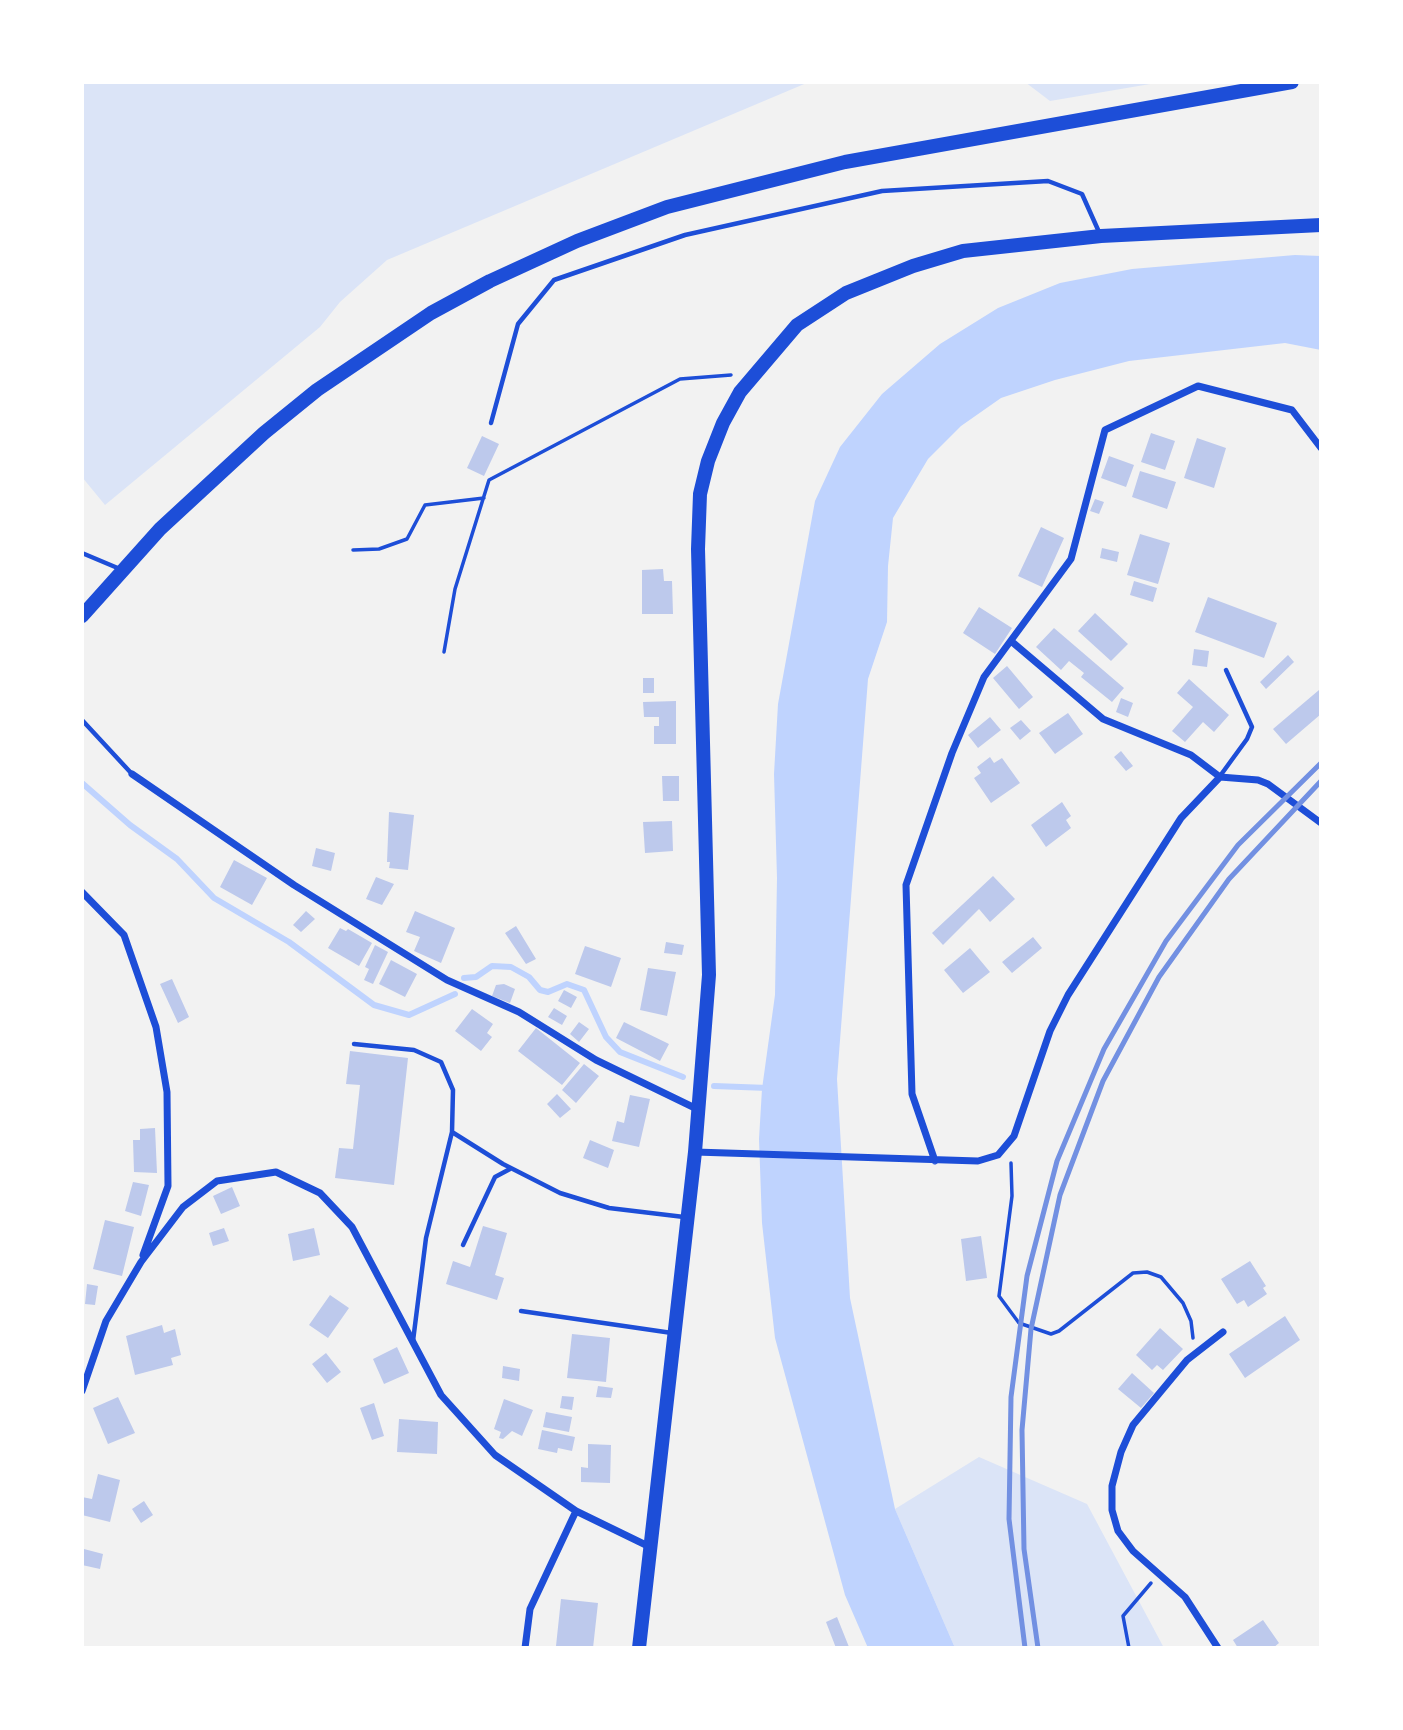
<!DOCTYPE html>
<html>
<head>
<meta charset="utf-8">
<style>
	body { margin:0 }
	#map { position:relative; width:1403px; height:1730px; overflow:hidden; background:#f2f2f2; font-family:"PT Sans Narrow",sans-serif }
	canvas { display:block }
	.frame { position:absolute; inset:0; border:84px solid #fff; pointer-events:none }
</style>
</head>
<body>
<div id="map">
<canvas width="1403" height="1730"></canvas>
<div class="frame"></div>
</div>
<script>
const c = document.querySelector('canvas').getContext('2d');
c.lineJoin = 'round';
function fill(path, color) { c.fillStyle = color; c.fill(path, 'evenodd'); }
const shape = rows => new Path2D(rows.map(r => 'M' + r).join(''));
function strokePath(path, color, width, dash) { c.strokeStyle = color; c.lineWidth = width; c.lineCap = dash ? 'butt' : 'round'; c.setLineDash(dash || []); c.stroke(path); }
fill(shape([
	[82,82,809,82,387,260,340,302,320,327,105,505,82,477],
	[1025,82,1162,82,1050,101],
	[979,1457,1087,1504,1164,1648,955,1648,895,1509]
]), '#dbe4f7');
fill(shape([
	[1295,255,1321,256,1321,350,1285,343,1129,361,1055,380,1001,398,961,426,928,459,893,518,888,566,887,622,868,679,837,1079,850,1298,895,1509,955,1648,868,1648,845,1595,775,1338,762,1223,759,1139,762,1089,775,995,777,878,774,774,778,704,815,501,840,447,882,394,940,344,998,308,1060,283,1132,269]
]), '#bfd3fe');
strokePath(shape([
	[82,783,130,825,177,859,214,898,289,942,374,1005,409,1015,455,994],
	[464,978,476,977,492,966,511,967,529,977,540,990,548,992,567,984,584,990,606,1037,620,1052,683,1077],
	[714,1086,768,1088]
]), '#bfd3fe', 6);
fill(shape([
	[1151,433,1175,441,1165,470,1141,462],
	[482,436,499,444,484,476,467,468],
	[1197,438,1226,448,1214,488,1184,478],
	[1109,456,1134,465,1126,487,1101,478],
	[1140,471,1176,482,1167,509,1132,497],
	[1095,499,1104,502,1099,514,1090,511],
	[1041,527,1064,538,1042,587,1018,576],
	[1140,534,1170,543,1158,584,1127,575],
	[1102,548,1119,552,1117,562,1100,558],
	[663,569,664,581,672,581,673,614,642,614,642,570],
	[1134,581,1157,588,1153,602,1130,595],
	[1208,597,1277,623,1264,658,1195,632],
	[979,607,1012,628,995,654,963,633],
	[1095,613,1128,644,1111,661,1078,631],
	[1054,628,1124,688,1112,702,1081,677,1084,673,1069,661,1061,670,1036,647],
	[1194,649,1209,651,1207,667,1192,665],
	[1288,655,1294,662,1266,689,1260,682],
	[1007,666,1033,697,1019,709,993,678],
	[643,678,654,678,654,693,643,693],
	[1189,679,1229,715,1214,732,1203,722,1185,742,1172,731,1193,707,1177,693],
	[1319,690,1321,714,1286,744,1273,729],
	[1121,698,1133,703,1128,717,1116,712],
	[676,701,676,744,654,744,654,726,659,726,659,717,644,717,643,702],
	[1068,713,1083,734,1055,754,1039,733],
	[990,717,1001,730,978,748,968,735],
	[1021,720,1031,731,1020,740,1010,728],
	[1121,751,1133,766,1126,771,1114,757],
	[990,757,994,763,1002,758,1020,783,991,803,974,778,981,773,977,767],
	[662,776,679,776,679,801,663,801],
	[1062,802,1071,816,1066,820,1071,828,1046,847,1031,825],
	[389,812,414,815,408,870,389,868,390,862,387,862],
	[672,821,673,851,645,853,643,822],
	[316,848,335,853,331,871,312,866],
	[234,860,267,878,252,905,220,887],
	[993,876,1015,899,990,922,979,909,943,945,932,933],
	[376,877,394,884,382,905,366,899],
	[306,911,315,919,301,932,293,925],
	[415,911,455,928,441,963,414,951,420,937,406,932],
	[516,926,536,959,526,964,505,933],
	[340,928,346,931,348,929,372,943,359,966,328,948],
	[1033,937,1042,948,1012,973,1002,962],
	[666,942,684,945,682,955,664,953],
	[375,945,388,952,373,984,364,980,369,969,365,967],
	[585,946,621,958,611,987,575,974],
	[970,948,990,972,963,993,944,970],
	[391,960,417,974,405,997,379,984],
	[648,968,676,972,667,1016,640,1010],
	[172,979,189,1017,178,1023,160,984],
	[504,984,515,989,510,1003,492,996,496,985],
	[564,990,577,997,571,1008,558,1001],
	[554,1008,567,1016,562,1025,548,1017],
	[472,1009,493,1024,487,1033,492,1037,481,1051,455,1031],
	[579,1022,589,1029,579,1042,570,1034],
	[624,1022,669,1044,660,1061,616,1038],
	[536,1028,580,1063,562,1085,518,1051],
	[350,1051,408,1058,394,1185,335,1178,339,1148,353,1149,360,1085,346,1084],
	[584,1064,599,1076,576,1103,562,1090],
	[557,1094,571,1109,560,1118,547,1104],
	[630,1095,650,1099,639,1147,612,1141,617,1121,624,1123],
	[155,1128,157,1173,134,1172,133,1140,140,1140,140,1129],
	[590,1140,614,1150,608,1168,583,1158],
	[133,1182,149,1185,141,1216,125,1211],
	[232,1187,240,1206,221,1214,213,1196],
	[105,1220,134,1227,122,1276,93,1269],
	[483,1226,507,1233,495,1275,504,1278,497,1300,446,1284,453,1261,470,1267],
	[224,1228,229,1241,213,1246,209,1233],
	[314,1228,320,1255,293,1261,288,1234],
	[981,1236,987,1278,966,1281,961,1239],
	[1250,1261,1266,1286,1263,1288,1267,1294,1248,1307,1244,1300,1237,1304,1221,1279],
	[87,1284,98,1286,95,1305,85,1304],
	[330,1295,349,1308,328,1338,309,1325],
	[1285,1316,1300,1340,1245,1378,1229,1354],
	[162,1325,164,1333,175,1329,181,1355,171,1358,173,1365,135,1375,126,1336],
	[1160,1328,1183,1349,1163,1370,1157,1365,1152,1370,1136,1355],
	[572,1334,610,1338,606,1382,567,1378],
	[397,1347,409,1373,384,1384,373,1359],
	[326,1353,341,1372,327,1383,312,1364],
	[503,1366,520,1369,519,1381,502,1378],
	[1132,1373,1154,1393,1141,1408,1118,1389],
	[598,1386,613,1388,611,1398,596,1397],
	[562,1396,574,1397,572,1410,560,1408],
	[118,1397,135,1433,108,1444,93,1408],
	[504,1399,533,1410,522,1436,512,1431,503,1439,499,1438,501,1432,494,1429],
	[374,1403,384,1436,372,1440,360,1408],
	[546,1412,572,1417,569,1432,543,1427],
	[399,1419,438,1422,437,1454,397,1452],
	[542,1430,575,1437,572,1451,558,1448,557,1453,538,1449],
	[588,1444,611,1445,610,1483,581,1482,581,1467,588,1468],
	[98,1474,120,1480,110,1522,82,1515,82,1497,92,1499],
	[144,1501,153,1515,141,1523,132,1509],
	[84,1549,103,1554,100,1569,82,1565],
	[561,1599,598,1603,593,1648,556,1646],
	[837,1617,849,1647,836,1648,826,1622],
	[1263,1620,1279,1643,1273,1648,1238,1648,1233,1640]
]), '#bdc9ec');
strokePath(shape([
	[353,550,379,549,407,539,425,505,484,498],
	[444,652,455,589,489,480,680,379,731,375],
	[1011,1163,1012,1196,999,1296,1019,1323,1051,1334,1059,1331,1133,1273,1147,1272,1161,1277,1183,1303,1191,1321,1193,1338],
	[1129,1648,1123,1616,1151,1583]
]), '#1d4ed8', 3.5);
strokePath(shape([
	[491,423,518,324,554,280,685,235,882,191,1048,181,1082,194,1099,232],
	[82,553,120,569],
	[82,720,132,774],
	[1220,776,1247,739,1252,727,1226,670],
	[354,1044,414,1050,441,1062,453,1090,452,1132,426,1238,413,1341],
	[452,1132,503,1164,560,1193,609,1208,684,1217],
	[463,1245,495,1177,510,1169],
	[521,1311,672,1333]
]), '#1d4ed8', 4.5);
strokePath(shape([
	[1011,641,1103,719,1191,755,1220,777,1258,780,1268,784,1321,823],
	[132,774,294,885,447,980,519,1012,596,1060,697,1109],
	[82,892,124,935,156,1027,167,1092,168,1186,143,1255],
	[695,1152,978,1161,998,1155,1014,1136,1050,1031,1068,995,1181,818,1220,777],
	[935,1161,912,1094,906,885,952,753,984,677,1071,559,1105,430,1198,386,1292,410,1321,448],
	[82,1391,106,1321,141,1262,183,1207,217,1181,276,1172,320,1193,352,1227,441,1395,495,1455,576,1511,650,1547],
	[525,1648,530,1609,576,1511],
	[1218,1648,1185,1597,1133,1551,1118,1531,1112,1510,1112,1486,1121,1452,1133,1425,1187,1360,1223,1332]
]), '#1d4ed8', 7);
strokePath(shape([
	[82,616,160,529,264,433,317,390,431,313,490,281,577,241,667,207,845,162,1292,82],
	[639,1648,695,1152,709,975,698,549,700,494,708,461,723,423,740,392,797,325,846,293,913,266,963,251,1101,236,1321,225]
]), '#1d4ed8', 14);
strokePath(shape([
	[1025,1648,1009,1519,1011,1397,1027,1276,1057,1161,1104,1049,1166,941,1238,845,1321,763],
	[1038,1648,1024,1549,1022,1430,1031,1329,1060,1195,1103,1081,1159,977,1229,879,1321,781]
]), '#7290e2', 5);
</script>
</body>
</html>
